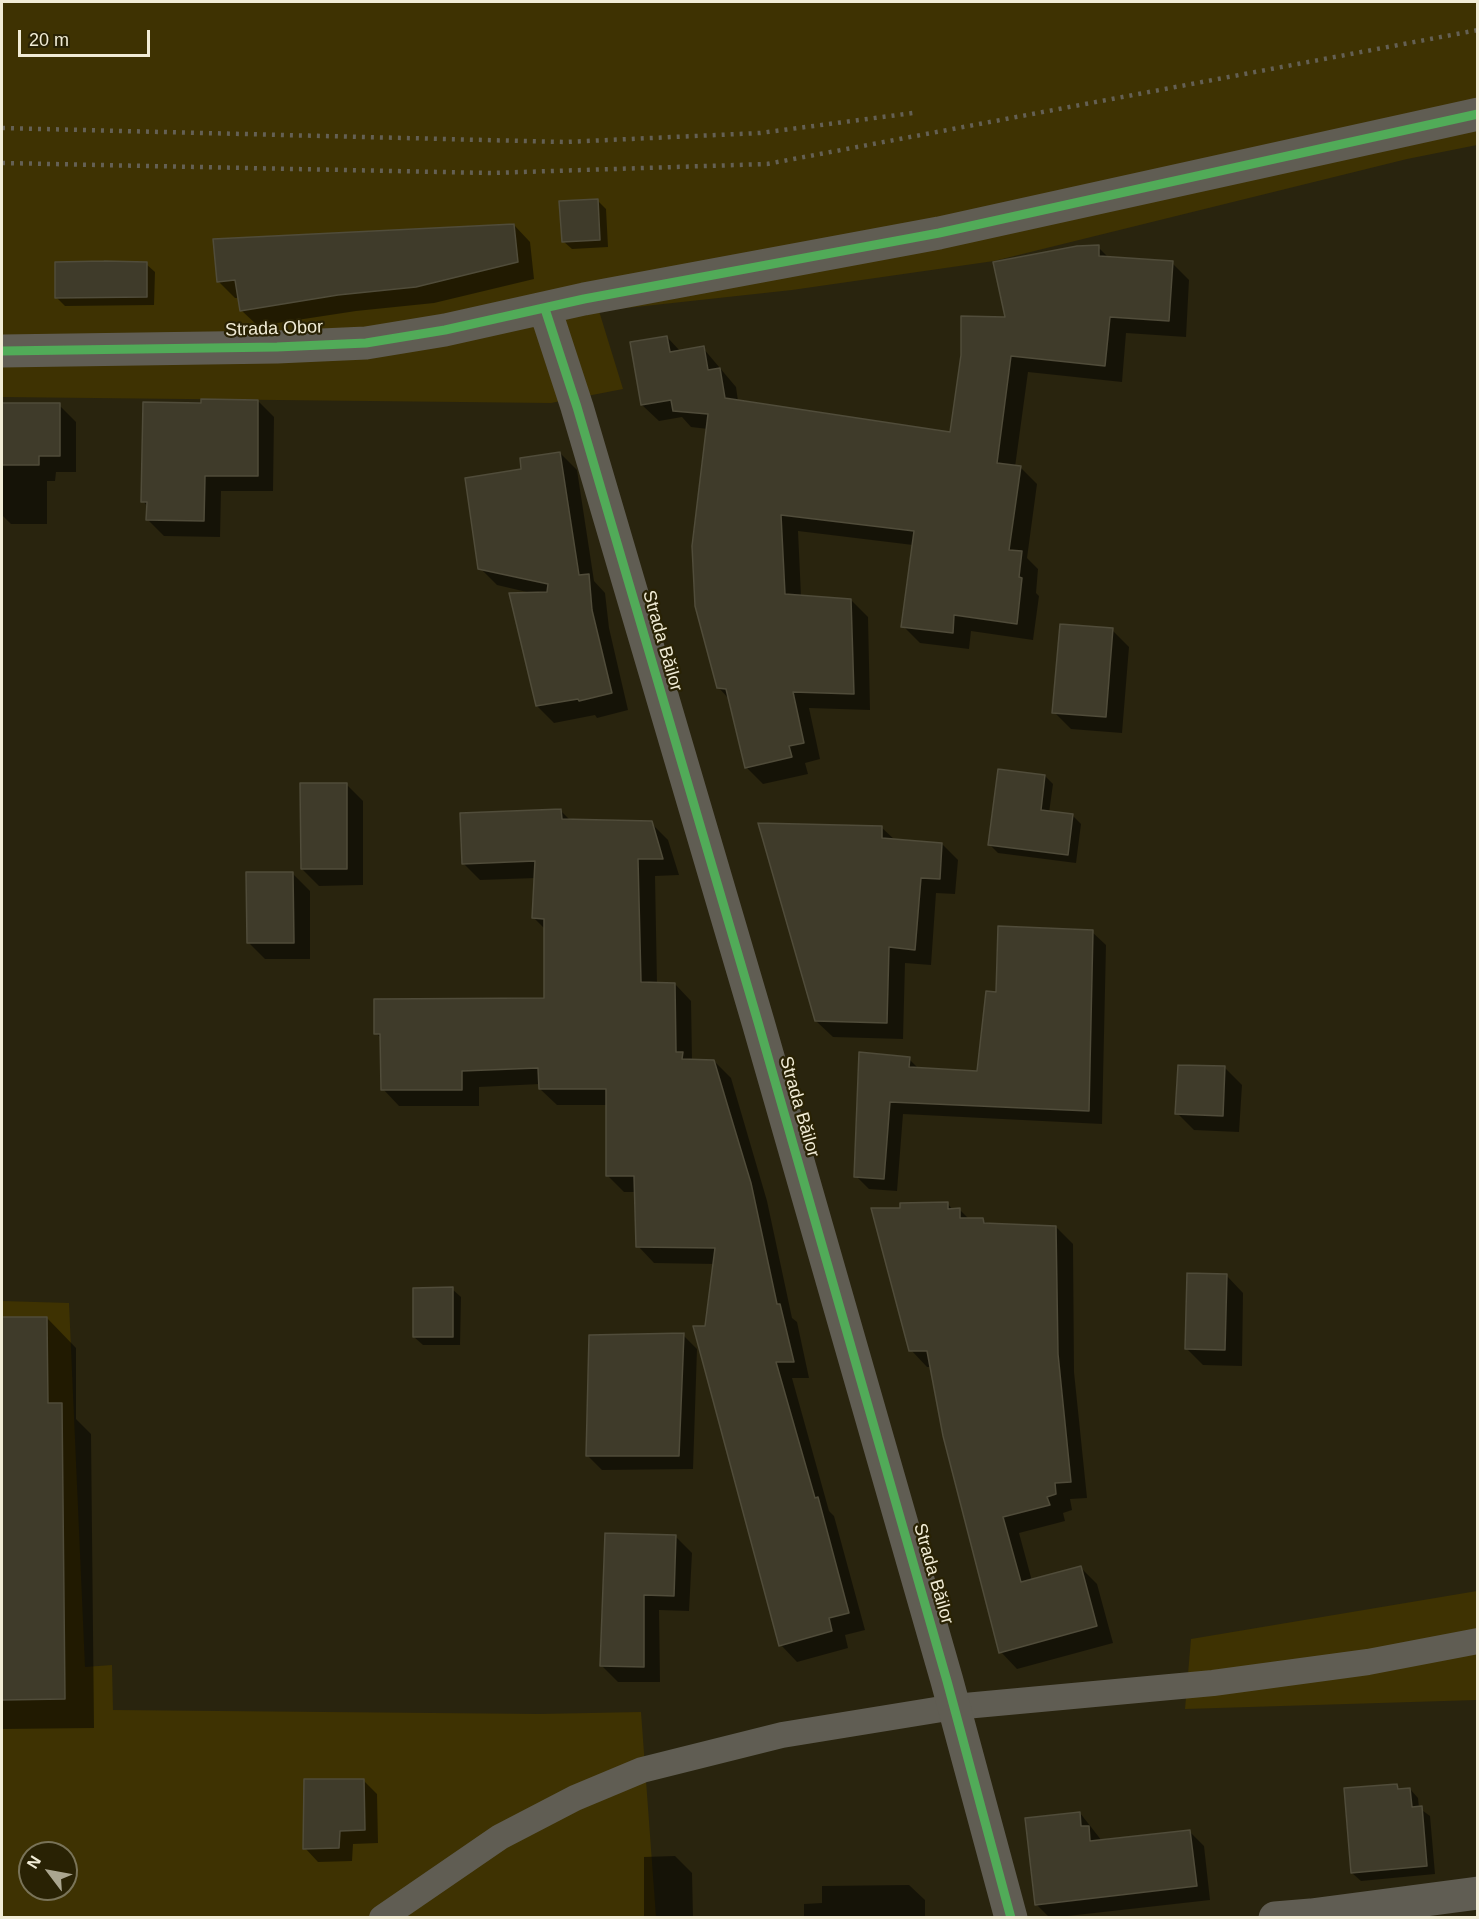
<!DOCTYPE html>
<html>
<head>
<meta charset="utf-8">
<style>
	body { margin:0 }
	#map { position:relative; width:1479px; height:1919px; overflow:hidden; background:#29240e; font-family:Arial,sans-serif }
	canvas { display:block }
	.frame { position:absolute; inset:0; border:3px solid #f1ecd6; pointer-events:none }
	.north { position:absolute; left:18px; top:1841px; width:60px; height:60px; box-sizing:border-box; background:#292204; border:2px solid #797358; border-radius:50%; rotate:302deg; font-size:16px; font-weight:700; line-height:24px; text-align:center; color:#f1ecd6 }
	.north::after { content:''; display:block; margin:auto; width:21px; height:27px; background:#aba690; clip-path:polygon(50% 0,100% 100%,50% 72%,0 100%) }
	.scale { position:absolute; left:18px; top:30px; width:132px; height:27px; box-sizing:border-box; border:3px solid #f1ecd6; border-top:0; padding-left:8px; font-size:18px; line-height:21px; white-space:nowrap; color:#f1ecd6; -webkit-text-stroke:4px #292204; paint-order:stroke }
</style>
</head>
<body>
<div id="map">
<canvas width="1479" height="1919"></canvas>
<div class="frame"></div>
<div class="north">N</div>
<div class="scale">20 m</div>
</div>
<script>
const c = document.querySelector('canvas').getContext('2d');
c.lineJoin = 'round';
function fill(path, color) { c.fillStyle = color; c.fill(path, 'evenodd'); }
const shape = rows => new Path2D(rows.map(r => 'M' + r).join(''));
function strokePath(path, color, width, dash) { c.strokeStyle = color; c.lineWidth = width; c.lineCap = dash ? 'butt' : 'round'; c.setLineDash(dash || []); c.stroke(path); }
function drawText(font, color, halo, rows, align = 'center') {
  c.font = font + ' Arial,sans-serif'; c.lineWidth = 4.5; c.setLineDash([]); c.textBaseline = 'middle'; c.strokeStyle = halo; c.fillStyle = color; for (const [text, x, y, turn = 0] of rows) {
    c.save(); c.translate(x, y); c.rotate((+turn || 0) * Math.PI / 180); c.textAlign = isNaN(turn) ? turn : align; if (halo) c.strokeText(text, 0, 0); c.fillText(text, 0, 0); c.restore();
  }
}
fill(shape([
	[2,2,1477,2,1477,145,1407,159,994,261,792,290,599,311,623,389,551,403,2,397],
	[2,1301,69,1303,85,1667,112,1665,113,1710,539,1714,641,1712,656,1917,2,1918],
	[30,1853,66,1853,66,1889,30,1889],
	[1477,1591,1477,1700,1185,1709,1191,1639]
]), '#3e3202');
fill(shape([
	[597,200,606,209,608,247,572,249,563,241],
	[514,225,530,242,534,279,434,303,356,311,258,326,241,310,239,298,235,298,218,281],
	[1098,247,1110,259,1172,263,1189,280,1186,337,1126,333,1122,382,1028,372,1015,467,1020,467,1037,484,1027,558,1038,569,1036,593,1039,596,1033,640,971,631,969,649,920,643,903,626,913,545,798,531,801,596,851,600,868,617,870,710,809,708,820,759,805,763,808,774,763,784,746,767,730,700,718,687,708,429,691,427,682,417,659,421,642,405,667,337,681,352,703,348,736,387,738,401,952,434,1006,318],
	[146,264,155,272,154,305,65,306,57,298],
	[258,401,274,417,273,491,221,491,220,537,164,536,148,520,148,507,143,501,144,403],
	[59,405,76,422,76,472,56,472,55,481,47,481,47,524,11,524,2,515,2,406],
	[560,453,577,470,594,581,605,593,609,628,628,710,597,718,595,715,554,723,537,706,531,593,497,585,480,568,523,470],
	[1112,630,1129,647,1122,733,1071,729,1054,712],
	[1045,776,1053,784,1049,813,1073,816,1081,824,1076,863,998,853,990,845],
	[346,784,363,801,363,885,319,886,302,869],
	[561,811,571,821,651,823,668,840,679,875,655,876,657,984,675,984,691,1001,692,1060,714,1061,731,1078,767,1201,792,1318,797,1322,809,1378,792,1378,829,1511,834,1516,865,1630,845,1635,848,1648,797,1662,781,1645,706,1328,715,1264,654,1263,638,1246,636,1192,624,1192,607,1175,607,1105,557,1105,540,1089,540,1084,479,1087,479,1106,399,1106,383,1089,382,1039,376,1033,545,999,545,929,534,918,536,878,480,880,463,863],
	[881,827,895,840,942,844,958,860,955,894,936,893,931,965,905,963,903,1039,833,1037,816,1021],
	[292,873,310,891,310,959,265,959,248,942],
	[1092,932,1106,945,1102,1124,903,1114,897,1191,869,1189,856,1176,909,1059,919,1069,978,1072],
	[1225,1068,1242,1085,1239,1132,1194,1130,1177,1113],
	[947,1203,953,1210,959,1209,970,1220,983,1220,988,1225,1056,1227,1073,1244,1074,1372,1087,1498,1070,1499,1072,1510,1063,1513,1065,1521,1019,1533,1032,1581,1080,1567,1097,1584,1113,1643,1017,1669,1001,1652,931,1367,927,1367,911,1350,902,1209],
	[1226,1275,1243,1293,1242,1366,1203,1365,1186,1348],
	[452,1289,461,1297,460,1345,423,1345,414,1337],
	[47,1318,76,1348,76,1419,91,1434,94,1728,3,1729,2,1319],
	[683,1335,697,1349,693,1469,602,1470,588,1456],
	[676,1537,692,1553,689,1611,659,1610,660,1682,618,1682,602,1666],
	[363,1780,377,1794,378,1843,353,1844,352,1861,318,1862,305,1848],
	[1397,1786,1401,1790,1410,1789,1418,1798,1419,1808,1430,1816,1435,1874,1361,1881,1352,1873],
	[1080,1813,1102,1841,1189,1831,1204,1846,1210,1900,1050,1918,1036,1904],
	[675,1856,692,1873,693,1918,644,1918,644,1857],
	[909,1885,925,1900,925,1918,804,1918,804,1904,822,1903,822,1886]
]), '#0007');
const building = shape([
	[598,199,600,240,562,242,559,201,598,199],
	[514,224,518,262,416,287,338,295,240,311,235,280,217,282,213,239,514,224],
	[1099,245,1099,256,1173,261,1169,321,1110,317,1105,366,1011,356,997,463,1021,466,1009,550,1022,551,1019,577,1022,578,1017,624,954,615,953,633,901,627,914,531,781,515,785,594,851,599,854,694,793,692,804,743,789,746,792,757,745,768,726,689,717,688,695,606,692,546,708,414,673,411,671,400,641,405,630,342,667,336,670,352,704,346,708,370,720,368,725,398,950,432,961,355,961,316,1005,317,993,262,1077,246,1099,245],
	[104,261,147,262,147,297,55,298,55,262,104,261],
	[201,399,258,400,258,476,205,476,204,521,146,520,147,502,141,502,143,402,201,403,201,399],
	[2,403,60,403,60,456,39,456,39,465,2,465,2,403],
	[560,452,579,575,589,574,592,610,612,693,579,701,578,699,536,706,509,593,547,592,548,584,478,569,465,478,521,469,520,458,560,452],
	[1060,624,1113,628,1106,717,1052,713,1060,624],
	[998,769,1045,775,1041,810,1073,814,1068,855,988,845,998,769],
	[300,783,347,783,347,869,301,869,300,783],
	[561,809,562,819,652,821,663,859,638,859,641,982,675,983,676,1052,683,1052,682,1059,714,1060,728,1107,751,1183,777,1304,780,1304,794,1362,776,1362,815,1498,818,1497,849,1613,829,1618,832,1631,779,1646,693,1326,705,1326,715,1248,636,1247,634,1176,606,1176,606,1089,539,1089,538,1068,462,1071,462,1090,381,1090,380,1034,374,1034,374,999,544,998,544,919,532,918,535,861,462,864,460,813,561,809],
	[758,823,882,826,882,838,942,843,940,879,921,878,915,950,889,947,887,1023,815,1021,758,823],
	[246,872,293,872,294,943,247,943,246,872],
	[998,926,1093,930,1089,1111,890,1102,884,1179,854,1177,859,1052,910,1057,909,1067,977,1071,986,991,996,992,998,926],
	[1178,1065,1225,1066,1223,1116,1175,1114,1178,1065],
	[948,1202,948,1209,960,1208,960,1218,983,1218,984,1223,1056,1226,1058,1354,1071,1482,1055,1483,1056,1494,1047,1497,1050,1505,1003,1517,1021,1582,1081,1566,1097,1626,999,1653,943,1436,927,1351,909,1351,871,1208,900,1208,900,1203,948,1202],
	[1187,1273,1227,1274,1225,1350,1185,1349,1187,1273],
	[453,1287,453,1337,413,1337,413,1288,453,1287],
	[2,1317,47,1317,48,1403,62,1403,65,1699,2,1700,2,1317],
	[684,1333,679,1456,586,1456,589,1335,684,1333],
	[605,1533,676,1535,674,1596,644,1595,644,1667,600,1666,605,1533],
	[304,1779,364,1779,365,1830,340,1831,339,1848,303,1849,304,1779],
	[1397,1784,1398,1789,1410,1788,1412,1807,1422,1806,1427,1866,1351,1873,1344,1788,1397,1784],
	[1080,1812,1081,1826,1089,1826,1090,1841,1190,1830,1197,1886,1035,1905,1025,1818,1080,1812]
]);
fill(building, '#3f3b2a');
strokePath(building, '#504c3a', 1.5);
strokePath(shape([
	[382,1918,500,1837,575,1798,642,1770,782,1735,954,1707,1213,1683,1368,1662,1478,1641]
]), '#605d53', 26);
strokePath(shape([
	[1275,1918,1311,1915,1478,1893]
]), '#605d53', 33);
strokePath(shape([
	[545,309,577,407,758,1022,947,1681,1011,1918],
	[2,351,277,347,366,343,445,330,584,299,939,233,1478,114]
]), '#605d53', 33);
strokePath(shape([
	[2,128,565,142,760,133,913,113],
	[2,163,491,173,767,164,1478,30]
]), '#646054', 4.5, [3, 6]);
strokePath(shape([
	[545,309,577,407,758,1022,947,1681,1011,1918],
	[2,351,277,347,366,343,445,330,584,299,939,233,1478,114]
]), '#51ab58', 9);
drawText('18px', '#f1ecd6', '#292204', [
	["Strada Obor",274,329,-2],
	["Strada Băilor",662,641,74],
	["Strada Băilor",799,1107,74],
	["Strada Băilor",933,1574,74]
]);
</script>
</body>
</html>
